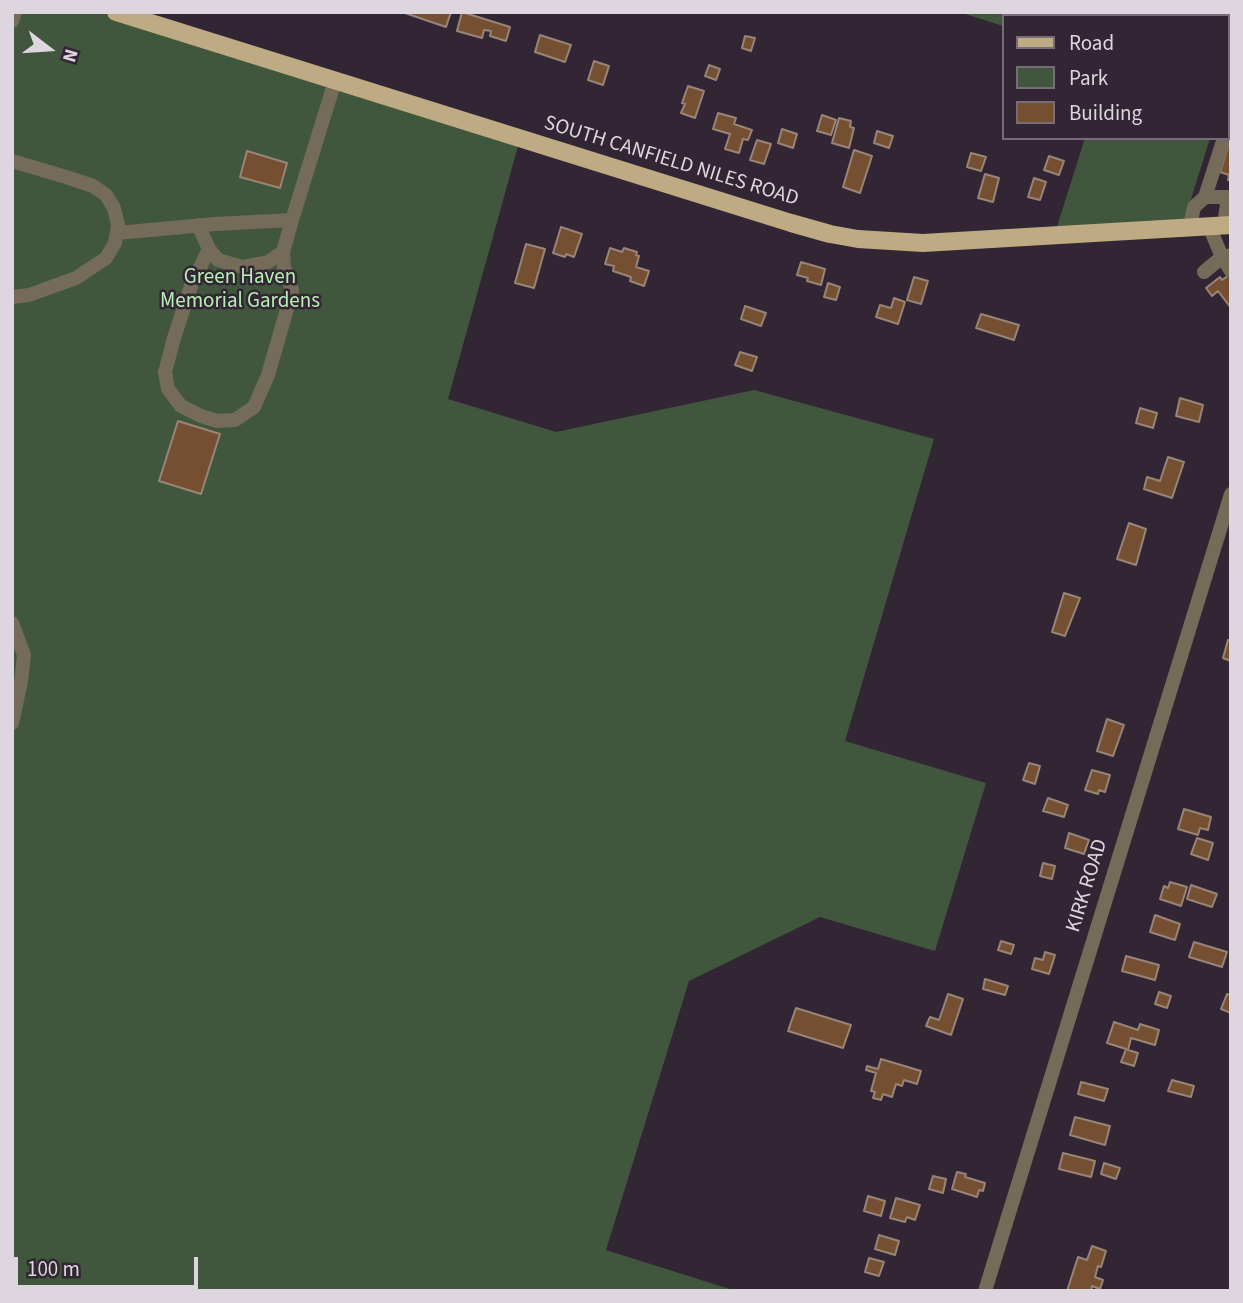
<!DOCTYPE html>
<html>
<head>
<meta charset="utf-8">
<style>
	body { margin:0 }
	#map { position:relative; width:1243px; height:1303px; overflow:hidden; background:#332634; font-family:"Source Sans 3",sans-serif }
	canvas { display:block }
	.frame { position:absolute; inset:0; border:14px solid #ded6df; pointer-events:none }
	.legend { position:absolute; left:1002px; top:14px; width:228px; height:126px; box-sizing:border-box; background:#332634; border:2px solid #776c78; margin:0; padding:9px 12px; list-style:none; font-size:21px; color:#ded6df }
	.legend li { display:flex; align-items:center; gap:14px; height:35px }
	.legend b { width:35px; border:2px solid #776c78 }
	.north { position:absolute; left:14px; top:14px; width:70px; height:70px; -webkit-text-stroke:5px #332634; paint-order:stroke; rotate:107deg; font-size:19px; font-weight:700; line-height:28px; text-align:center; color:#ded6df }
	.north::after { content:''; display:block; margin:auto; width:24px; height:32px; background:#ded6df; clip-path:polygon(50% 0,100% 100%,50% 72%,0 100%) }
	.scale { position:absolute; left:14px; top:1257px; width:184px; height:32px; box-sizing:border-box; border:4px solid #ded6df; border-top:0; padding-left:9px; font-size:21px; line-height:24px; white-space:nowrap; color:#ded6df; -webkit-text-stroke:5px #332634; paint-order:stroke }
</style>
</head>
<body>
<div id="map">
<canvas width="1243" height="1303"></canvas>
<div class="frame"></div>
<ul class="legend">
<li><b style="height:9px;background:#beaa83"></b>Road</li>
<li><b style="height:19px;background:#40573e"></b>Park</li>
<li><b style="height:19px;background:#754f31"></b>Building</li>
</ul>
<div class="north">N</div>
<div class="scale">100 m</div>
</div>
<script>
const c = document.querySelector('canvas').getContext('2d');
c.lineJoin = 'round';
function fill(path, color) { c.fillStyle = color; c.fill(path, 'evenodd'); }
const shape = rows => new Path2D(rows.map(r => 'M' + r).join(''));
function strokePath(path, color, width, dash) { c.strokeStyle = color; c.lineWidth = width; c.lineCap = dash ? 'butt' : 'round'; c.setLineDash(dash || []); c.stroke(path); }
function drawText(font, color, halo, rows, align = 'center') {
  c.font = font + ' "Source Sans 3",sans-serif'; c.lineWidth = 5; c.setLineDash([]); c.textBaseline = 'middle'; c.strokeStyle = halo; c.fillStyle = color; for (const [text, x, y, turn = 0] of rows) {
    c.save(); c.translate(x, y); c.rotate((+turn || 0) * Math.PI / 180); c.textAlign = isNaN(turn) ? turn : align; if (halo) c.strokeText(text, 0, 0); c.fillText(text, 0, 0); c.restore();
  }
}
fill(shape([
	[12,12,116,12,520,139,448,399,556,432,754,390,934,439,845,741,986,783,935,951,820,917,689,981,606,1250,736,1291,12,1291],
	[959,12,1231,12,1231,95,1227,94,1227,16,1003,16,1003,26],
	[1085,138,1210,138,1182,228,1054,236]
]), '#40573e');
const building = shape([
	[402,12,451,12,446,27,402,12],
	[462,12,510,27,506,41,490,36,491,31,484,30,482,38,457,31,462,12],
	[540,35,571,45,565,62,535,52,540,35],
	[745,36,755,38,751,51,742,48,745,36],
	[594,61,609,66,603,85,588,80,594,61],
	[709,65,720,69,716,80,705,76,709,65],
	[688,86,704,91,695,118,681,113,685,104,682,103,688,86],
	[718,113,736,118,734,124,752,130,748,140,743,139,739,153,725,149,730,134,713,129,718,113],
	[822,115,836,120,831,135,817,131,822,115],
	[839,118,851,121,850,127,854,128,849,148,832,143,839,118],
	[782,129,797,134,793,148,778,143,782,129],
	[877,131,893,136,889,148,874,143,877,131],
	[1231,137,1231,181,1228,180,1229,175,1220,172,1231,137],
	[757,140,771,144,764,164,750,160,757,140],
	[854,150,872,156,860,193,843,187,854,150],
	[247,151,287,163,280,188,240,177,247,151],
	[971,153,986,157,981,171,967,167,971,153],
	[1049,156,1064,161,1059,175,1044,170,1049,156],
	[985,174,999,178,993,202,978,198,985,174],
	[1034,178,1046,182,1040,200,1028,197,1034,178],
	[561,227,582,234,574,257,566,254,565,257,553,253,561,227],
	[526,244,545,249,534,288,515,283,526,244],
	[610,248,622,252,624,248,637,252,636,255,639,256,636,267,649,271,644,286,630,281,631,277,613,271,614,266,605,264,610,248],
	[801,262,825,269,821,285,807,281,808,278,797,275,801,262],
	[1229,275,1231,277,1231,308,1218,291,1212,296,1206,288,1220,277,1222,280,1229,275],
	[914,277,928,281,921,304,907,300,914,277],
	[828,283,840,287,836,300,824,297,828,283],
	[894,298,905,302,898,324,876,317,880,305,891,308,894,298],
	[745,306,766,313,761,326,741,319,745,306],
	[981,314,1019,325,1014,340,976,328,981,314],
	[740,352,757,357,752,371,735,365,740,352],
	[1180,398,1203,405,1199,422,1176,416,1180,398],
	[1140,408,1157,413,1153,428,1136,423,1140,408],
	[178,421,220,434,201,494,159,481,178,421],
	[1168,457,1184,462,1172,498,1144,489,1147,477,1160,481,1168,457],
	[1129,523,1146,529,1136,565,1117,559,1129,523],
	[1064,593,1080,598,1065,636,1052,632,1064,593],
	[1228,640,1231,641,1231,661,1223,658,1228,640],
	[1107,719,1124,725,1113,756,1097,751,1107,719],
	[1029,763,1040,766,1035,784,1023,780,1029,763],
	[1092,770,1110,775,1105,792,1099,790,1098,794,1085,790,1092,770],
	[1048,798,1068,805,1064,817,1043,811,1048,798],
	[1184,809,1211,817,1208,830,1200,828,1198,835,1178,829,1184,809],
	[1069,833,1089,840,1084,854,1065,848,1069,833],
	[1197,838,1213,843,1208,860,1191,854,1197,838],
	[1043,863,1055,866,1052,879,1040,876,1043,863],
	[1170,882,1187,887,1181,906,1160,899,1164,886,1168,888,1170,882],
	[1191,885,1217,894,1212,907,1187,899,1191,885],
	[1155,915,1180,924,1175,940,1150,932,1155,915],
	[1001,941,1014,945,1011,954,998,950,1001,941],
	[1194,942,1227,952,1222,967,1189,957,1194,942],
	[1045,952,1055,955,1049,974,1032,969,1035,958,1043,960,1045,952],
	[1126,956,1159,965,1155,980,1122,971,1126,956],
	[985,979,1008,986,1005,995,983,989,985,979],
	[1159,992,1171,996,1167,1008,1155,1004,1159,992],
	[948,994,963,999,951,1035,926,1026,930,1017,939,1020,948,994],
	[1227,994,1231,995,1231,1013,1221,1009,1227,994],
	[796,1008,851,1025,843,1048,788,1031,796,1008],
	[1114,1022,1138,1030,1140,1024,1159,1030,1155,1045,1131,1038,1128,1050,1138,1053,1134,1066,1121,1062,1126,1049,1107,1043,1114,1022],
	[881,1059,921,1071,917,1084,904,1080,902,1086,896,1084,892,1097,883,1094,881,1100,873,1098,875,1092,871,1091,876,1073,866,1070,867,1066,878,1069,881,1059],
	[1172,1080,1194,1086,1191,1097,1168,1091,1172,1080],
	[1081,1082,1108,1089,1104,1101,1078,1094,1081,1082],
	[1075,1117,1110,1126,1105,1145,1070,1135,1075,1117],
	[1063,1153,1095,1161,1091,1177,1059,1169,1063,1153],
	[1104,1163,1120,1168,1116,1179,1101,1174,1104,1163],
	[957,1172,966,1174,965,1177,985,1183,983,1191,979,1190,977,1197,952,1189,957,1172],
	[933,1176,946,1179,943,1193,929,1189,933,1176],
	[868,1196,885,1201,881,1216,864,1211,868,1196],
	[896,1198,920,1205,915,1220,907,1217,905,1222,890,1218,896,1198],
	[879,1235,899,1241,895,1255,875,1249,879,1235],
	[1092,1246,1106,1251,1101,1267,1098,1266,1095,1277,1103,1280,1100,1289,1092,1286,1091,1291,1067,1291,1078,1257,1087,1260,1092,1246],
	[869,1258,884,1262,879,1276,865,1272,869,1258]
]);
fill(building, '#754f31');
strokePath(building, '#988577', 2);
strokePath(shape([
	[12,21,15,12],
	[1227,130,1231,122],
	[1224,138,1205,197,1231,197],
	[12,161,66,177,93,186,106,195,114,208,118,225,115,243,106,258,76,278,29,295,12,297],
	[198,225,209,249,218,260,242,267,268,262,283,252],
	[1224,225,1228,197],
	[1190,226,1194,207,1205,197],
	[1209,226,1222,257,1231,255],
	[117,233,215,224,292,220,335,81],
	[209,249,191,286,174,338,165,372,168,389,181,406,201,416,217,421,235,420,254,407,268,375,287,309,292,290,284,267,283,252,292,220],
	[1204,272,1222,257,1231,271],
	[12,623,24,655,21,682,12,723],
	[985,1291,1231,494]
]), '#746b58', 14);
strokePath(shape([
	[116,12,791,223,830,234,858,239,923,243,1231,225]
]), '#beaa83', 18);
drawText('21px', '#ded6df', '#332634', [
	["SOUTH CANFIELD NILES ROAD",671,162,17],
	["KIRK ROAD",1088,886,-73]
]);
drawText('21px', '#b8efb4', '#332634', [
	["Green Haven",240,278],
	["Memorial Gardens",240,302]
]);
</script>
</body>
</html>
